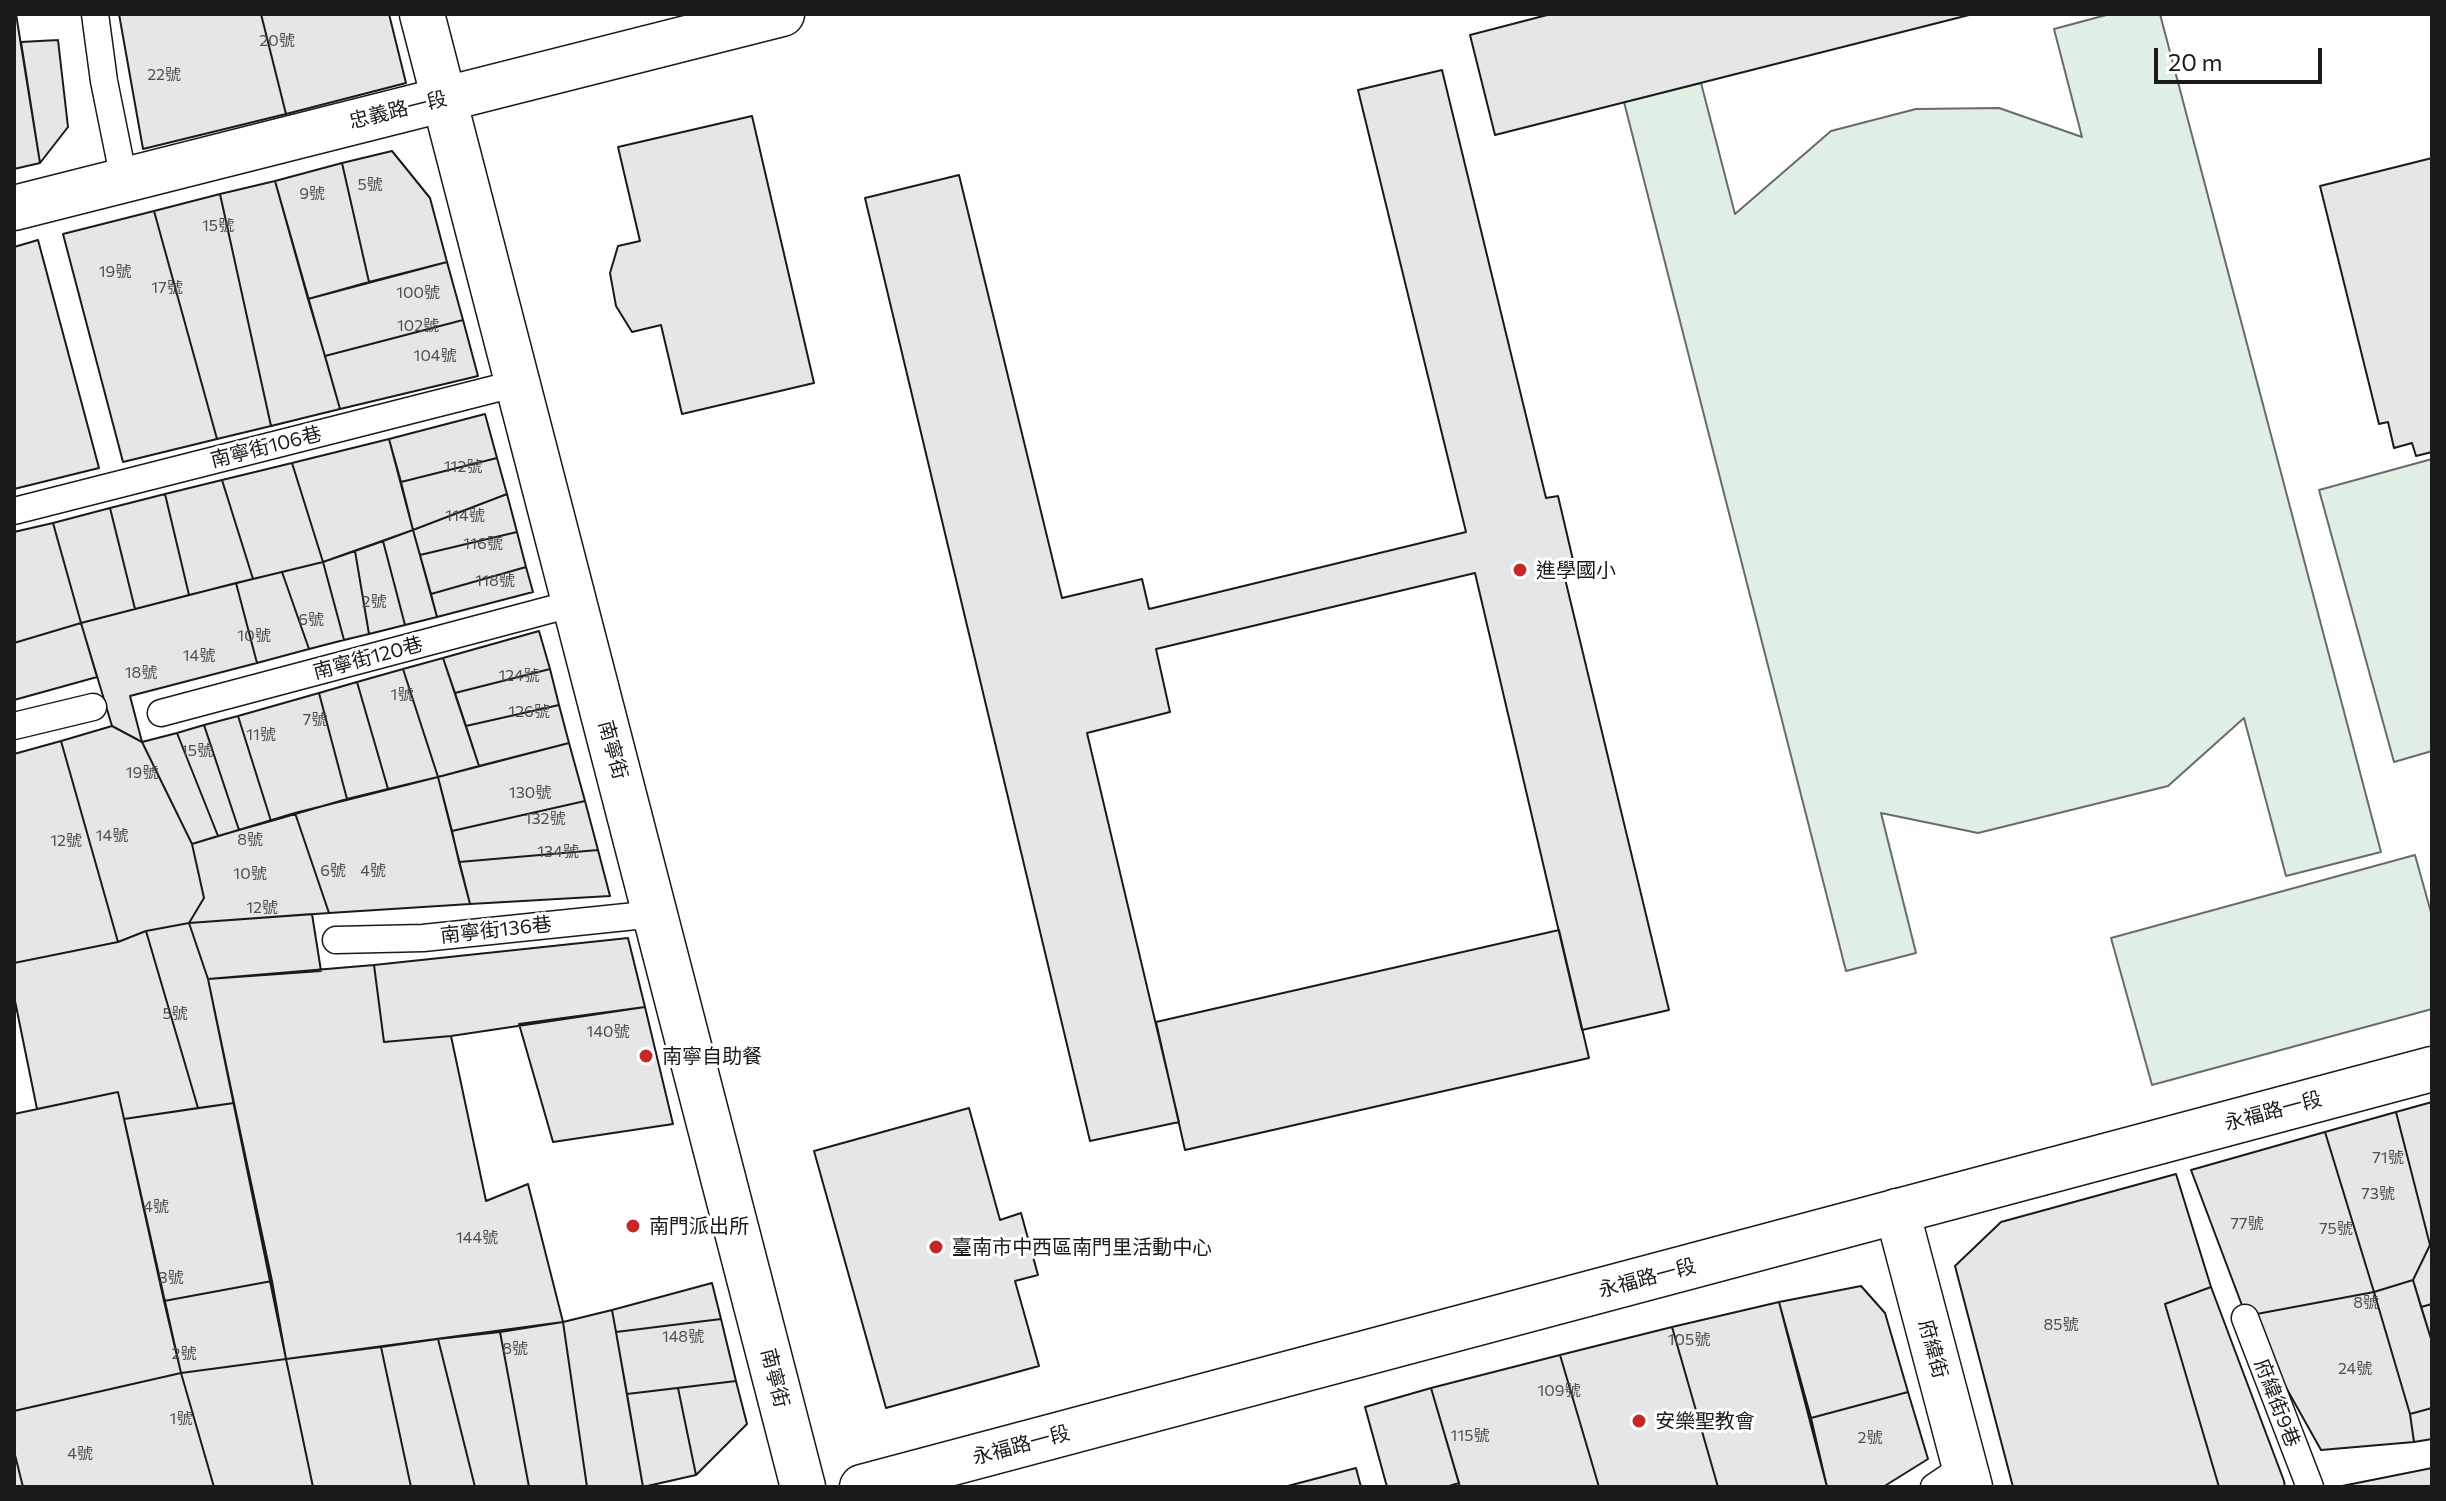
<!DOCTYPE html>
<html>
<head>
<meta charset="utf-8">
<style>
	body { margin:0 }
	#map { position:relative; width:2446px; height:1501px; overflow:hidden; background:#fff; font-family:Commissioner,sans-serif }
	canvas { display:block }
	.frame { position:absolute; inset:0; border:16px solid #1a1a1a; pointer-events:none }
	.scale { position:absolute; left:2154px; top:48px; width:168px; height:36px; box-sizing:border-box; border:4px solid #1a1a1a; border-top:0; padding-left:10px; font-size:24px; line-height:28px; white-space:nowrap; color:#1a1a1a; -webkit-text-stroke:6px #fff; paint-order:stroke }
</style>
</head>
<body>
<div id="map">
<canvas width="2446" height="1501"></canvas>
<div class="frame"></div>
<div class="scale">20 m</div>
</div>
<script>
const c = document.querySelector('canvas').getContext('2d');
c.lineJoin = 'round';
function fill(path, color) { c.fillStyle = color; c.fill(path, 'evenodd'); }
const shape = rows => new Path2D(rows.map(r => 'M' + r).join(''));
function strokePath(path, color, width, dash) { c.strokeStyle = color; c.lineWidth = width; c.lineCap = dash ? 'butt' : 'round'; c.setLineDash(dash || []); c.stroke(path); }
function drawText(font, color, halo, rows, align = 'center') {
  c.font = font + ' Commissioner,"Noto Sans TC",sans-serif'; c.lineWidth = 6; c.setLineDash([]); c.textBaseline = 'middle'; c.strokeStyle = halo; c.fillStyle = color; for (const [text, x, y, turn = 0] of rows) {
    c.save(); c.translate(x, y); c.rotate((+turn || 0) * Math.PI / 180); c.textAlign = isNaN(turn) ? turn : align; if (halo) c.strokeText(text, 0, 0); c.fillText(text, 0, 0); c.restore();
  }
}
const green = shape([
	[2110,14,2160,14,2381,852,2286,876,2244,718,2168,786,1978,833,1881,813,1916,953,1846,971,1624,102,1701,83,1735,214,1831,131,1916,109,1999,108,2082,137,2054,29,2110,14],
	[2432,459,2432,751,2394,762,2319,490,2432,459],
	[2415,855,2432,916,2432,1009,2152,1085,2111,938,2415,855]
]);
fill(green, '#e0efe3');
strokePath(green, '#6a6a6a', 2);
const building = shape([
	[14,14,16,14,40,163,14,169,14,14],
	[119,14,261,14,286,114,143,149,119,14],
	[261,14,389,14,406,83,286,114,261,14],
	[1551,14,1973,14,1495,135,1470,35,1551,14],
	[58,40,68,127,40,163,21,42,58,40],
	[1442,70,1546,498,1558,496,1573,560,1561,562,1669,1010,1582,1030,1475,573,1156,649,1170,712,1087,733,1179,1122,1090,1141,865,198,959,175,1062,598,1142,579,1149,609,1466,532,1358,90,1442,70],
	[752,116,814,383,682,414,661,325,632,332,616,306,610,273,618,246,640,241,618,147,752,116],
	[392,151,430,198,447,262,369,282,342,163,392,151],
	[2432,158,2432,452,2416,456,2412,443,2394,448,2388,422,2379,424,2320,186,2432,158],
	[342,163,369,282,308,299,275,181,342,163],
	[275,181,340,409,271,426,220,194,275,181],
	[220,194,271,426,217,439,154,211,220,194],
	[154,211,217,439,123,462,63,234,154,211],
	[38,240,99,468,14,489,14,247,38,240],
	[447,262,463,320,325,356,308,299,447,262],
	[463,320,478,376,340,409,325,356,463,320],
	[485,414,497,458,401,482,389,439,485,414],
	[389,439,413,530,323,562,292,463,389,439],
	[497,458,507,494,413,530,401,482,497,458],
	[292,463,323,562,253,579,222,480,292,463],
	[222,480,253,579,189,595,165,494,222,480],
	[165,494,189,595,135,609,110,508,165,494],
	[507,494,517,532,420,555,413,530,507,494],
	[110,508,135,609,81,623,53,523,110,508],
	[53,523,81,623,14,643,14,532,53,523],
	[413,530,437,617,405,625,383,541,413,530],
	[517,532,526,567,431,594,420,555,517,532],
	[383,541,405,625,369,634,355,551,383,541],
	[355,551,369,634,344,640,323,562,355,551],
	[323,562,344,640,309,649,282,572,323,562],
	[526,567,533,592,437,617,431,594,526,567],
	[282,572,309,649,257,663,236,583,282,572],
	[236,583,257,663,130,696,142,742,112,726,81,623,236,583],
	[81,623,97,677,14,700,14,643,81,623],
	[539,631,550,669,455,693,443,658,539,631],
	[443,658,479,766,438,777,403,669,443,658],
	[403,669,438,777,388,789,357,682,403,669],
	[550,669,559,705,466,726,455,693,550,669],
	[357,682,388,789,347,799,319,693,357,682],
	[319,693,347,799,271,821,238,716,319,693],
	[559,705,569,743,479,766,466,726,559,705],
	[238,716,271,821,239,830,204,725,238,716],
	[204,725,239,830,218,836,177,733,204,725],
	[112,726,142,742,192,844,204,898,189,923,146,931,118,942,61,741,112,726],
	[177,733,218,836,192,844,142,742,177,733],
	[61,741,118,942,14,963,14,754,61,741],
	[569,743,585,801,452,831,438,777,569,743],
	[438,777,470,904,329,913,295,813,438,777],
	[585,801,598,850,459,862,452,831,585,801],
	[295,813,329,913,189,923,204,898,192,844,295,813],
	[598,850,610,896,470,904,459,862,598,850],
	[312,914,321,971,208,979,189,923,312,914],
	[189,923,208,979,234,1103,198,1108,146,931,189,923],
	[1559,930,1589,1058,1185,1150,1156,1022,1559,930],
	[146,931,198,1108,124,1119,118,1092,37,1109,14,996,14,963,118,942,146,931],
	[628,938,645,1007,451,1036,384,1042,374,965,628,938],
	[374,965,384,1042,451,1036,486,1201,528,1184,563,1322,286,1359,208,979,374,965],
	[645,1007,673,1124,553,1142,519,1024,645,1007],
	[118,1092,181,1373,14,1411,14,1114,118,1092],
	[2432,1102,2432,1245,2430,1245,2396,1112,2432,1102],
	[234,1103,272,1281,164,1301,124,1119,234,1103],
	[969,1108,1000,1220,1021,1213,1038,1275,1015,1281,1039,1366,886,1408,814,1151,969,1108],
	[2396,1112,2430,1245,2413,1280,2374,1292,2325,1132,2396,1112],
	[2325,1132,2374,1292,2246,1316,2191,1170,2325,1132],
	[2176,1174,2211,1287,2165,1304,2219,1487,2013,1487,1955,1266,2001,1222,2176,1174],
	[2430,1245,2432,1245,2432,1304,2421,1307,2413,1280,2430,1245],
	[2413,1280,2432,1342,2432,1408,2410,1414,2374,1292,2413,1280],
	[272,1281,286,1359,181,1373,164,1301,272,1281],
	[712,1283,721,1319,616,1332,612,1310,712,1283],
	[1861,1286,1885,1313,1908,1392,1811,1418,1779,1302,1861,1286],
	[2211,1287,2284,1481,2285,1487,2219,1487,2165,1304,2211,1287],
	[2374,1292,2410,1414,2414,1442,2321,1450,2246,1316,2374,1292],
	[1779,1302,1827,1487,1718,1487,1672,1327,1779,1302],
	[2432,1304,2432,1342,2421,1307,2432,1304],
	[612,1310,616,1332,643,1487,587,1487,563,1322,612,1310],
	[721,1319,736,1381,627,1394,616,1332,721,1319],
	[563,1322,587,1487,529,1487,500,1332,563,1322],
	[1672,1327,1718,1487,1599,1487,1560,1355,1672,1327],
	[500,1332,529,1487,475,1487,438,1339,500,1332],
	[438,1339,475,1487,411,1487,381,1347,438,1339],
	[381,1347,411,1487,313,1487,286,1359,381,1347],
	[1560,1355,1599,1487,1460,1487,1431,1388,1560,1355],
	[286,1359,313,1487,214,1487,181,1373,286,1359],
	[181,1373,214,1487,23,1487,14,1451,14,1411,181,1373],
	[736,1381,747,1424,696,1475,678,1388,736,1381],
	[678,1388,696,1475,643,1487,627,1394,678,1388],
	[1431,1388,1459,1483,1446,1487,1387,1487,1365,1407,1431,1388],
	[1908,1392,1928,1459,1883,1487,1827,1487,1811,1418,1908,1392],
	[2432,1408,2432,1439,2414,1442,2410,1414,2432,1408],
	[14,1451,23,1487,14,1487,14,1451],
	[1356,1468,1361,1487,1284,1487,1356,1468],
	[2432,1468,2432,1487,2342,1486,2432,1468]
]);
fill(building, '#e6e6e6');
strokePath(building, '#1a1a1a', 2);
const service = shape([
	[95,14,104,81,124,180],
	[14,511,518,383],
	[161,713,575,603],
	[14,726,93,707],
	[336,940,423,938,655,914],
	[2245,1318,2310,1487],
	[1934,1487,1965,1466]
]);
const minor = shape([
	[422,14,803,1487],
	[1897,1211,1970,1487]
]);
const tertiary = shape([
	[14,208,782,14],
	[862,1487,2432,1069]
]);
strokePath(service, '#1a1a1a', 29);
strokePath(minor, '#1a1a1a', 47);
strokePath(tertiary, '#1a1a1a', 47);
strokePath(service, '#fff', 26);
strokePath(minor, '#fff', 44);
strokePath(tertiary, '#fff', 44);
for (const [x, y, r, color] of [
	[1520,570,8,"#c62828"],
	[646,1056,8,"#c62828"],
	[633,1226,8,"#c62828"],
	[936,1247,8,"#c62828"],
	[1639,1421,8,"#c62828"]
]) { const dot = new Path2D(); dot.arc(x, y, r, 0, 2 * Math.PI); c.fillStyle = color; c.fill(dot); strokePath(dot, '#fff', 3); }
drawText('16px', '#4d4d4d', null, [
	["20號",277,41],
	["22號",164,75],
	["5號",370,185],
	["9號",312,194],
	["15號",218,226],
	["19號",115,272],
	["17號",167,288],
	["100號",418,293],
	["102號",418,326],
	["104號",435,356],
	["112號",463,467],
	["114號",465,516],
	["116號",483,544],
	["118號",495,581],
	["2號",374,602],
	["6號",311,620],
	["10號",254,636],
	["14號",199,656],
	["18號",141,673],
	["124號",519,676],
	["1號",402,695],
	["126號",529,712],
	["7號",315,720],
	["11號",261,735],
	["15號",197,751],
	["19號",142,773],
	["130號",530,793],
	["132號",545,819],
	["14號",112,836],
	["8號",250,840],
	["12號",66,841],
	["134號",558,852],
	["6號",333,871],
	["4號",373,871],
	["10號",250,874],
	["12號",262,908],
	["5號",175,1014],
	["140號",608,1032],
	["71號",2388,1158],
	["73號",2378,1194],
	["4號",156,1207],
	["77號",2247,1224],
	["75號",2336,1229],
	["144號",477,1238],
	["3號",171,1278],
	["8號",2366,1303],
	["85號",2061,1325],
	["148號",683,1337],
	["105號",1689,1340],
	["8號",515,1349],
	["2號",184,1354],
	["24號",2355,1369],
	["109號",1559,1391],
	["1號",181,1419],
	["115號",1470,1436],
	["2號",1870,1438],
	["4號",80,1454]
]);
drawText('20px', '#1a1a1a', '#fff', [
	["忠義路一段",398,110,-14],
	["南寧街106巷",266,447,-14],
	["南寧街120巷",368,658,-15],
	["南寧街",613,750,75],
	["南寧街136巷",496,930,-6],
	["永福路一段",2273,1111,-15],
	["永福路一段",1647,1278,-15],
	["府緯街",1933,1349,75],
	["南寧街",775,1378,76],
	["府緯街9巷",2277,1403,69],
	["永福路一段",1021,1445,-15]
]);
drawText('20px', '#1a1a1a', '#fff', [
	["進學國小",1536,570],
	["南寧自助餐",662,1056],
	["南門派出所",649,1226],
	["臺南市中西區南門里活動中心",952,1247],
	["安樂聖教會",1655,1421]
], 'left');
</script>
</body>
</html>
